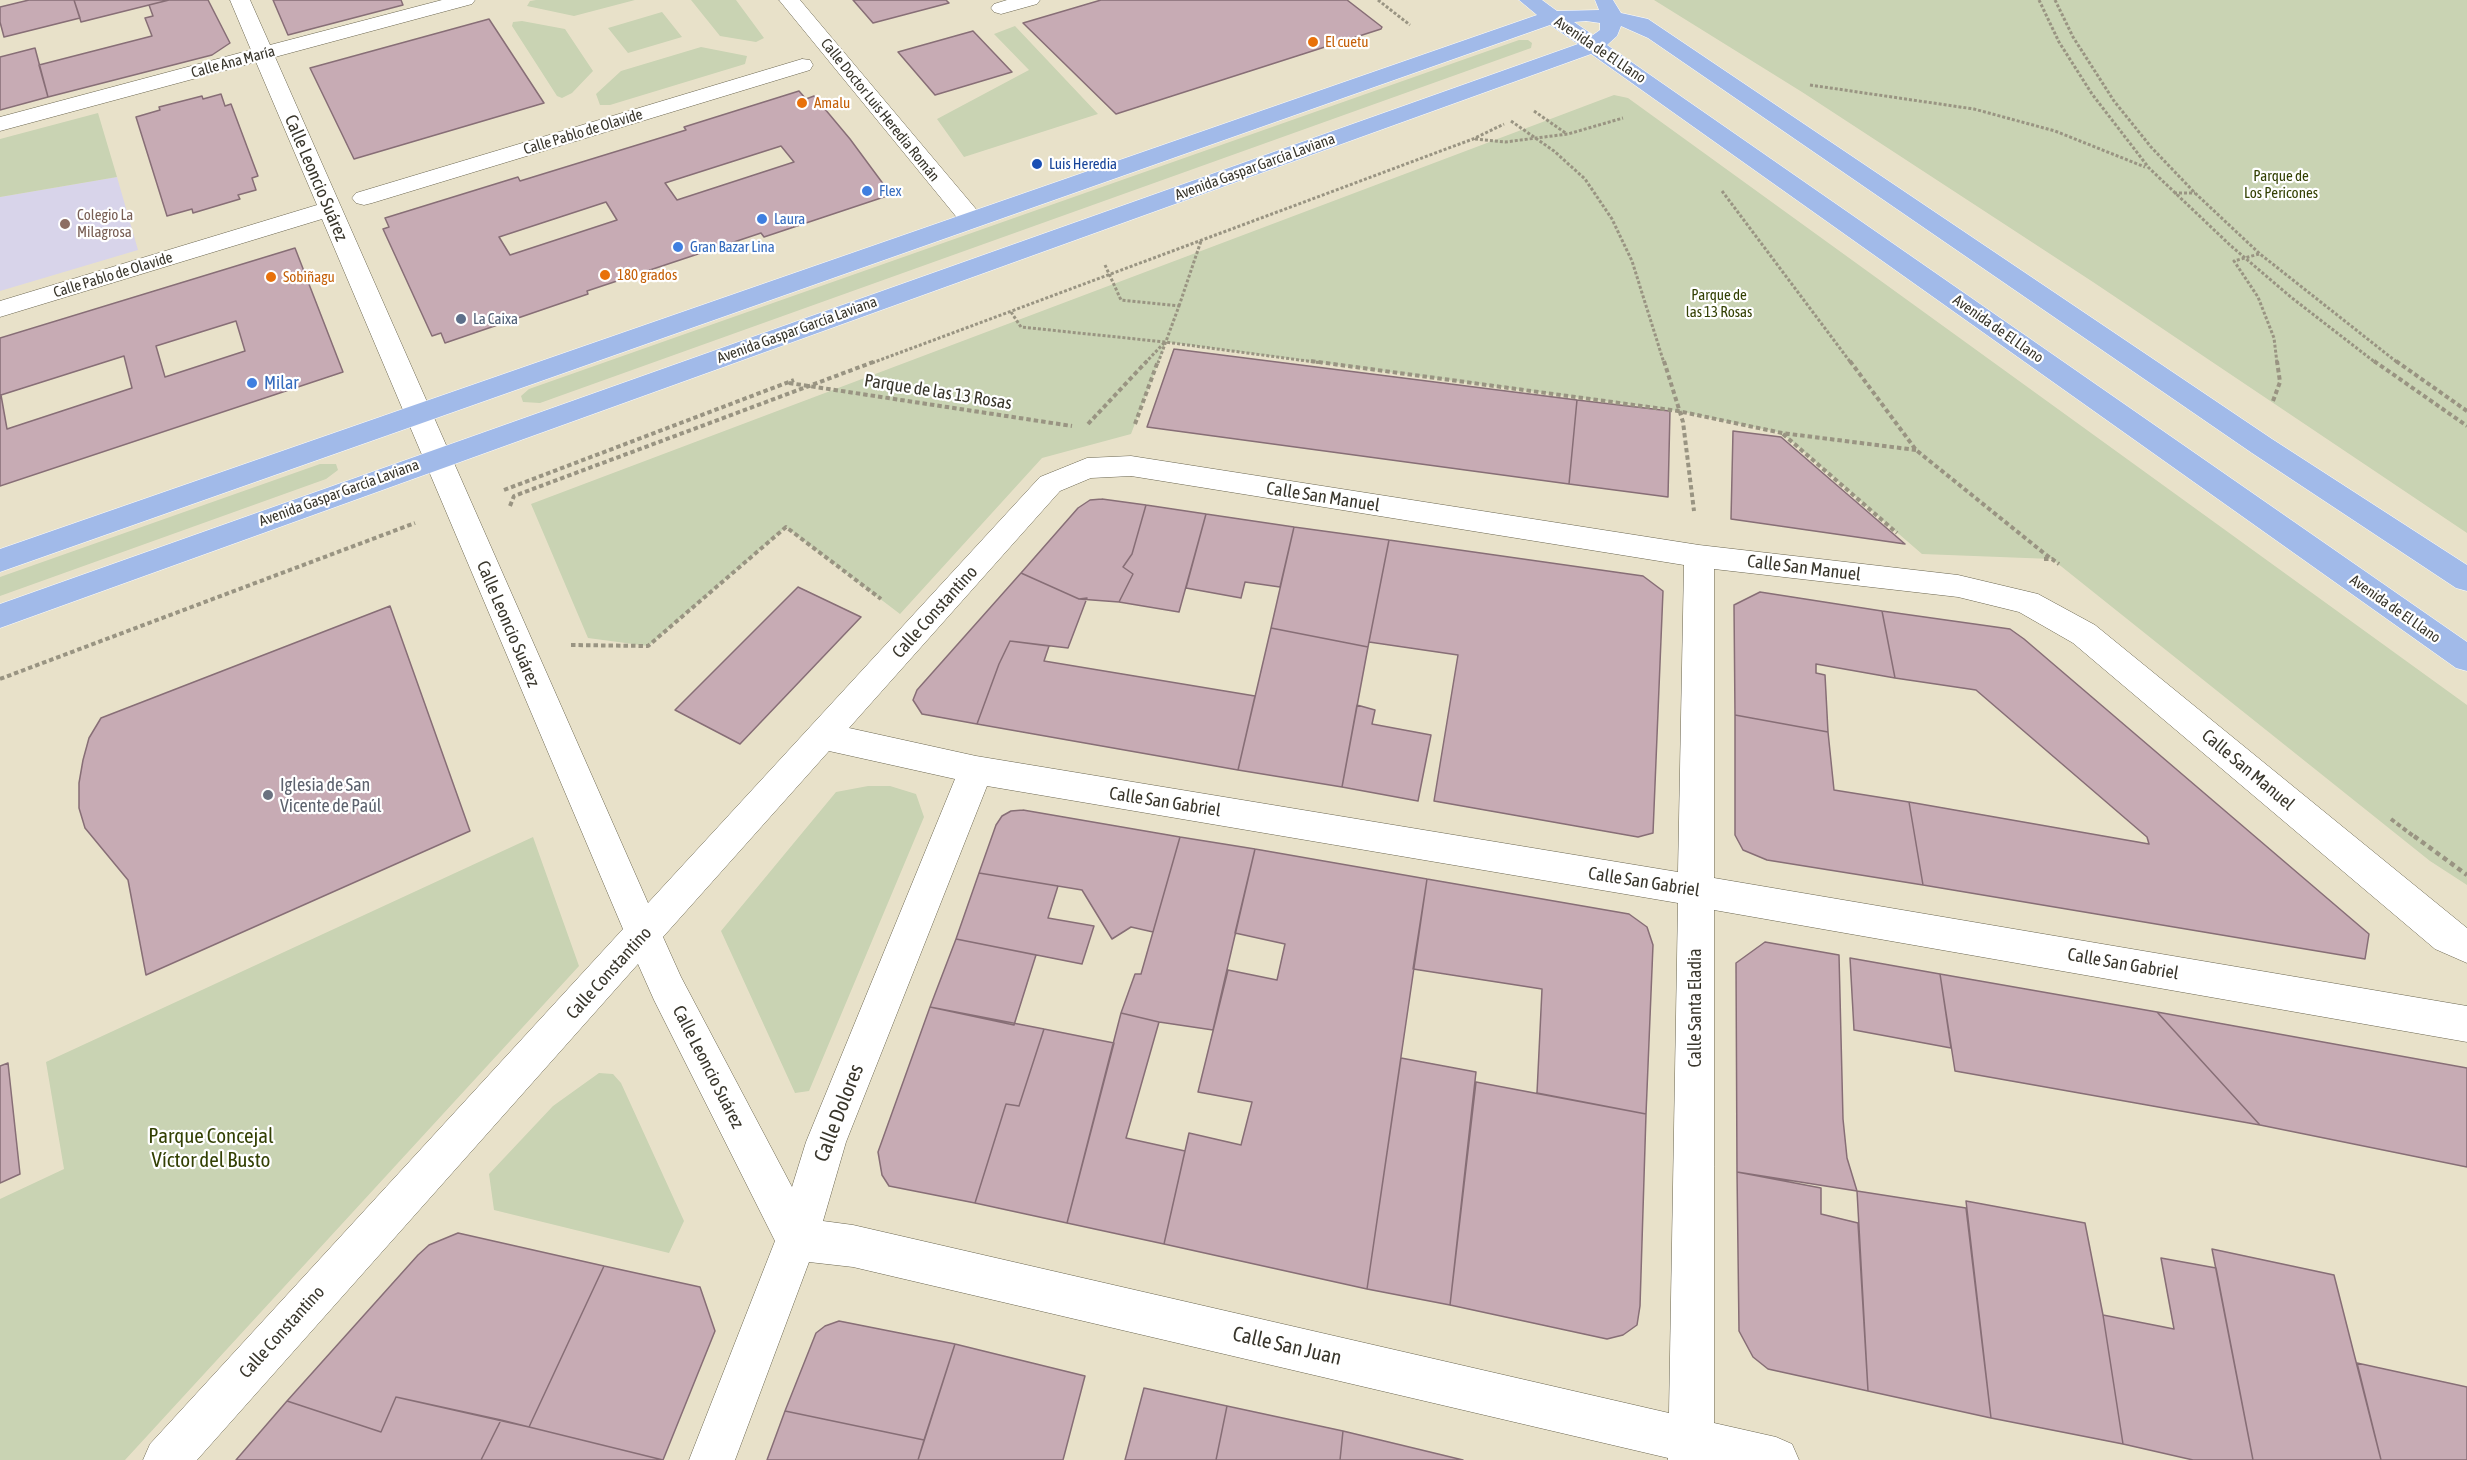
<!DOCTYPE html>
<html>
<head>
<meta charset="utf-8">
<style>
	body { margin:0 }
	canvas { display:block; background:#e8e1c9 }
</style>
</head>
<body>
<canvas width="2467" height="1460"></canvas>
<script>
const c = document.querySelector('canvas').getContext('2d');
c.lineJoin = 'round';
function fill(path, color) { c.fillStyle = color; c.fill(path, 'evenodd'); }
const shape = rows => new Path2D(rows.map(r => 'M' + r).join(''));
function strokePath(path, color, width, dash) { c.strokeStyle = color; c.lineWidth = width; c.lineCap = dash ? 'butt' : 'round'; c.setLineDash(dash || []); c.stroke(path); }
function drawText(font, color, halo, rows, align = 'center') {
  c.font = font + ' "Asap Condensed",sans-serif'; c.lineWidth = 4.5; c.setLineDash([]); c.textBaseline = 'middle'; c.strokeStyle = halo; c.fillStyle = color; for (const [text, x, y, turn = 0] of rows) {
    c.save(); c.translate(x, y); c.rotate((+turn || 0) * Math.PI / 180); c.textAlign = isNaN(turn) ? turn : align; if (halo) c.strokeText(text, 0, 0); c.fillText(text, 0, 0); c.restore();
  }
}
fill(shape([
	[117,177,138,250,0,291,0,197]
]), '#d8d4ea');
fill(shape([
	[536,0,635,0,574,16,527,6,530,1],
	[691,0,736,0,764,38,756,42,720,36],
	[1654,0,2467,0,2467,533,2093,282,1802,92],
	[662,12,682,37,628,53,608,28],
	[522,21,565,29,593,71,572,93,562,98,557,96,512,26,513,22],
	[1015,26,1098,114,964,157,937,119,1029,70,994,34],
	[1519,40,1528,40,1532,43,1531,48,540,403,523,402,521,396,529,389],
	[701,47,747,56,745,64,610,105,600,105,596,94,621,71],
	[1614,95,1628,98,2467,705,2467,885,2430,861,2052,559,1922,554,1782,433,1678,411,1166,342,1131,434,1042,458,900,614,786,527,648,646,588,638,531,504],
	[98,113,117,177,0,197,0,139],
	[320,464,336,464,338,470,326,479,0,596,0,577],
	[868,786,890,786,916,794,924,817,809,1091,795,1093,721,931,836,792],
	[533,837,579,966,125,1460,0,1460,0,1199,64,1169,46,1062],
	[599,1073,613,1074,621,1083,684,1221,669,1253,494,1210,489,1174,553,1106]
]), '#c9d3b3');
const building = shape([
	[29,0,74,0,80,18,4,37,0,22,0,7,29,0],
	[74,0,169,0,81,22,74,0],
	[169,0,208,0,230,43,212,55,48,97,39,65,152,36,145,18,153,16,149,5,169,0],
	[273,0,401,0,403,5,288,35,273,0],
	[853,0,946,0,949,3,873,23,853,0],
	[1101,0,1347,0,1382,27,1381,29,1116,114,1023,23,1101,0],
	[489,19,544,103,354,159,310,68,489,19],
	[973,31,1012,72,935,95,898,52,973,31],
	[35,48,48,97,0,110,0,57,35,48],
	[799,91,806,99,814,96,850,139,884,185,879,186,887,196,764,237,761,233,587,291,588,294,445,343,441,333,432,336,383,229,389,227,385,218,518,177,520,181,686,130,684,127,799,91],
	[781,146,794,162,677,200,665,183,781,146],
	[606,202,617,220,510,255,499,237,606,202],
	[221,94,225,106,231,104,258,176,252,178,256,190,238,195,240,199,193,213,192,209,167,216,136,117,160,110,159,107,202,96,203,99,221,94],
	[295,248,343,372,0,486,0,338,295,248],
	[236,321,245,351,165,377,156,346,236,321],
	[124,356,132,388,7,429,1,395,124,356],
	[1174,349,1577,400,1569,484,1147,427,1174,349],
	[1577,400,1670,411,1668,497,1569,484,1577,400],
	[1733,431,1781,437,1905,544,1731,519,1733,431],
	[1102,499,1146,505,1132,554,1123,567,1133,574,1119,602,1079,599,1021,573,1078,508,1090,500,1102,499],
	[1146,505,1206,514,1179,612,1119,602,1133,574,1123,567,1132,554,1146,505],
	[1206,514,1294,527,1280,587,1245,582,1241,598,1186,588,1206,514],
	[1294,527,1389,540,1368,647,1271,628,1294,527],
	[1389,540,1643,576,1663,591,1653,833,1638,837,1434,801,1458,655,1369,642,1389,540],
	[1021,573,1079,599,1087,598,1068,648,1010,641,999,664,977,724,922,714,913,700,917,690,1021,573],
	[798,587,861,617,740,744,675,710,798,587],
	[1760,592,1882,611,1895,678,1816,664,1816,673,1825,675,1828,732,1735,715,1734,605,1760,592],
	[390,606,470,831,146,975,128,880,85,828,79,808,79,783,83,760,89,738,101,718,390,606],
	[1882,611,2010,629,2024,639,2369,934,2365,959,1923,885,1909,802,2149,844,2147,837,1976,690,1895,678,1882,611],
	[1271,628,1368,647,1342,787,1238,770,1271,628],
	[1010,641,1049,646,1044,661,1255,696,1238,770,977,724,999,664,1010,641],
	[1357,705,1375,710,1372,724,1431,735,1418,801,1342,787,1357,705],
	[1735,715,1828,732,1834,790,1909,802,1923,885,1767,860,1743,850,1735,835,1735,715],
	[1023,810,1180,837,1153,932,1131,927,1112,939,1082,890,979,873,996,825,1002,816,1011,811,1023,810],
	[1180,837,1255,849,1213,1030,1159,1022,1121,1013,1135,974,1141,974,1180,837],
	[1255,849,1427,879,1367,1289,1164,1244,1189,1133,1241,1145,1252,1102,1198,1092,1228,970,1277,980,1285,944,1235,933,1255,849],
	[979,873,1058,886,1048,918,1094,926,1082,964,956,939,979,873],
	[1427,879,1629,914,1647,927,1653,945,1646,1114,1537,1093,1542,989,1413,969,1427,879],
	[956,939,1036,955,1014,1025,930,1007,956,939],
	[1765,942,1839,955,1843,1119,1847,1158,1857,1191,1737,1172,1736,963,1765,942],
	[1850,958,1940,974,1951,1048,1854,1030,1850,958],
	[1940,974,2157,1012,2260,1125,1955,1071,1940,974],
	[930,1007,1044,1029,1019,1106,1006,1104,975,1203,889,1186,882,1175,878,1152,930,1007],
	[2157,1012,2467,1068,2467,1167,2260,1125,2157,1012],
	[1121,1013,1159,1022,1126,1138,1185,1151,1164,1244,1067,1223,1121,1013],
	[1044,1029,1114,1043,1067,1223,975,1203,1006,1104,1019,1106,1044,1029],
	[1401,1058,1476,1072,1450,1305,1367,1289,1401,1058],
	[8,1063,20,1174,0,1183,0,1066,8,1063],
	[1476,1082,1646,1114,1640,1306,1637,1325,1623,1335,1607,1339,1450,1305,1476,1082],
	[1737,1172,1821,1188,1821,1214,1858,1223,1868,1391,1768,1369,1753,1357,1739,1331,1737,1172],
	[1857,1191,1966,1208,1991,1418,1868,1391,1857,1191],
	[1966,1201,2085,1223,2103,1315,2123,1444,1991,1418,1966,1201],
	[458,1233,604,1266,529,1427,396,1397,381,1432,287,1401,418,1255,429,1245,458,1233],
	[2212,1249,2334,1275,2381,1460,2253,1460,2212,1249],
	[2161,1258,2216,1268,2253,1460,2193,1460,2123,1444,2103,1315,2174,1329,2161,1258],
	[604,1266,700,1287,715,1331,663,1460,529,1427,604,1266],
	[839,1321,955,1344,924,1440,785,1411,816,1333,825,1326,839,1321],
	[955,1344,1085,1376,1063,1460,918,1460,955,1344],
	[2357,1363,2467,1387,2467,1460,2381,1460,2357,1363],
	[1144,1388,1227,1406,1216,1460,1125,1460,1144,1388],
	[396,1397,501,1420,481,1460,236,1460,287,1401,381,1432,396,1397],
	[1227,1406,1343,1431,1340,1460,1216,1460,1227,1406],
	[785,1411,924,1440,918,1460,767,1460,785,1411],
	[501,1420,529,1427,663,1460,481,1460,501,1420],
	[1343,1431,1463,1460,1340,1460,1343,1431]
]);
fill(building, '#c7abb4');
strokePath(building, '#876e76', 1.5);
const pedestrian = shape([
	[802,59,810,60,813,65,810,70,372,203,364,205,356,203,352,198,356,193,802,59]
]);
const minor = shape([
	[230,0,250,0,270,45,442,0,475,0,472,4,275,57,648,903,1040,477,1087,458,1131,456,1699,545,1958,575,2038,594,2095,625,2467,928,2467,963,2435,949,2073,643,2019,612,1958,597,1714,569,1714,878,2467,1006,2467,1042,1714,910,1714,1423,1776,1437,1792,1444,1799,1460,1668,1460,1668,1458,853,1267,809,1262,735,1460,689,1460,775,1241,654,1000,638,964,197,1460,143,1460,150,1444,623,929,322,219,0,317,0,301,317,205,256,62,0,131,0,117,251,50,230,0],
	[1131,476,1684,565,1678,872,976,756,849,728,1060,491,1091,478,1131,476],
	[829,751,955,779,806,1142,792,1187,681,977,663,937,829,751],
	[987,786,1678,903,1669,1413,853,1225,823,1221,846,1142,987,786],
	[779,0,800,0,981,215,984,220,981,225,972,227,963,225,779,0],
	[1007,0,1040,0,1037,4,1001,14,994,12,991,8,994,4,1007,0]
]);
const primary = shape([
	[1519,0,1542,0,1557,11,1599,10,1595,0,1613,0,1621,13,1648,19,2272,439,2467,565,2467,591,2456,588,2252,453,1648,38,1621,26,1617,36,1607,45,2467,642,2467,671,2456,668,1591,54,0,628,0,604,1578,44,1550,25,0,572,0,549,1537,15,1519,0],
	[1586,21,1600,23,1600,30,1593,35,1574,22,1586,21]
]);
strokePath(pedestrian, '#6b6650', 1);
strokePath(minor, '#6b6650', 1);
strokePath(primary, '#fff', 1);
strokePath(shape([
	[1378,0,1410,25],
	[2039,0,2059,42,2092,94,2149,168,2231,246,2292,298,2376,363],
	[2055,0,2073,37,2114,101,2151,147,2195,193,2260,254,2398,363],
	[1810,85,1974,109,2055,131,2145,167],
	[1534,111,1567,134],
	[1511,121,1554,151,1585,179,1612,219,1632,261,1664,363],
	[1475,139,1505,142,1568,134,1623,118],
	[1722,191,1851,363],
	[2174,193,2195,193],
	[2259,254,2234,261,2258,297,2274,338,2277,363],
	[1105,265,1121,300,1179,306,1158,363],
	[1179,306,1201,241],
	[1011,312,1021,327,1165,342,1322,363],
	[872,363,1473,139,1504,124],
	[1145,363,1165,342]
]), '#999482', 3, [3, 2]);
strokePath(shape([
	[1311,361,1678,411,1782,433,1916,450],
	[1664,361,1683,422,1694,511],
	[1850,361,1916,450,2050,558],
	[2374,361,2467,426],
	[2396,361,2467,411],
	[789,383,1072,426],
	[2273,401,2280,382,2277,361],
	[1088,424,1147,361],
	[1135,424,1158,361],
	[1783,434,1897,533],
	[504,490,794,380],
	[510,506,514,496,876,361],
	[2044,559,2052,559,2059,564],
	[571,645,648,646,786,527,881,599],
	[0,679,415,523],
	[2391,819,2416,838]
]), '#999482', 4, [4.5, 3]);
strokePath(shape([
	[2414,836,2467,875]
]), '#999482', 4.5, [5, 4]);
fill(pedestrian, '#fff');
fill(minor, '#fff');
fill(primary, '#a1bae9');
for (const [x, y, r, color] of [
	[1313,42,6,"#e8710a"],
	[802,103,6,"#e8710a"],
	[1037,164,6,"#1a4fb4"],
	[867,191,6,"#3f7fe0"],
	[762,219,6,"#3f7fe0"],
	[65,224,6,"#8d6e63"],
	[678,247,6,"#3f7fe0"],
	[605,275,6,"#e8710a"],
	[271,277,6,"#e8710a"],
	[461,319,6,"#5c6f8a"],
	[252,383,6,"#3f7fe0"],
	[268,795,6,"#6b7280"]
]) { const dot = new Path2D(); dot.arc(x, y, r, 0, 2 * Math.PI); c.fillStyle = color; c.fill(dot); strokePath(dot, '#fff', 2); }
drawText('15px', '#c56008', '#fff', [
	["El cuetu",1325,42],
	["Amalu",814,103],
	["180 grados",617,275],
	["Sobiñagu",283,277]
], 'left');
drawText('15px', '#39362c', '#fff', [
	["Avenida de El Llano",1600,50,34],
	["Calle Ana María",233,62,-15],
	["Calle Doctor Luis Heredia Román",880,110,51],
	["Calle Pablo de Olavide",583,132,-17],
	["Avenida Gaspar García Laviana",1255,167,-20],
	["Calle Pablo de Olavide",113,275,-17],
	["Avenida de El Llano",1998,329,35],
	["Avenida Gaspar García Laviana",797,330,-20],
	["Avenida Gaspar García Laviana",339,493,-20],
	["Avenida de El Llano",2395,609,35]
]);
drawText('15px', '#164399', '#fff', [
	["Luis Heredia",1049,164]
], 'left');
drawText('15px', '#334003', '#fff', [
	["Parque de",2281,176],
	["Los Pericones",2281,193],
	["Parque de",1719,295],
	["las 13 Rosas",1719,312]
]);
drawText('15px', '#366cbe', '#fff', [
	["Flex",879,191],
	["Laura",774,219],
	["Gran Bazar Lina",690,247]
], 'left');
drawText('15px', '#785e54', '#fff', [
	["Colegio La",77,215],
	["Milagrosa",77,232]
], 'left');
drawText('15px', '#4e5e75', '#fff', [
	["La Caixa",473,319]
], 'left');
drawText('18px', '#39362c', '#fff', [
	["Calle Leoncio Suárez",316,178,67],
	["Parque de las 13 Rosas",938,392,9],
	["Calle San Manuel",1323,497,9],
	["Calle San Manuel",1804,568,7],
	["Calle Constantino",935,612,-48],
	["Calle Leoncio Suárez",508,624,67],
	["Calle San Manuel",2248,770,40],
	["Calle San Gabriel",1165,802,9],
	["Calle San Gabriel",1644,882,9],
	["Calle San Gabriel",2123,964,10],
	["Calle Constantino",609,973,-48],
	["Calle Santa Eladia",1695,1008,-90],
	["Calle Leoncio Suárez",708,1067,63],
	["Calle Constantino",282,1332,-48]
]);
drawText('18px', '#366cbe', '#fff', [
	["Milar",264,383]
], 'left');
drawText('18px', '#5b616d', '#fff', [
	["Iglesia de San",280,785],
	["Vicente de Paúl",280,806]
], 'left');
drawText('21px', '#39362c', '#fff', [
	["Calle Dolores",839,1113,-69],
	["Calle San Juan",1287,1346,13]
]);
drawText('21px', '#334003', '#fff', [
	["Parque Concejal",211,1136],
	["Víctor del Busto",211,1160]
]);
</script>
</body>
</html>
